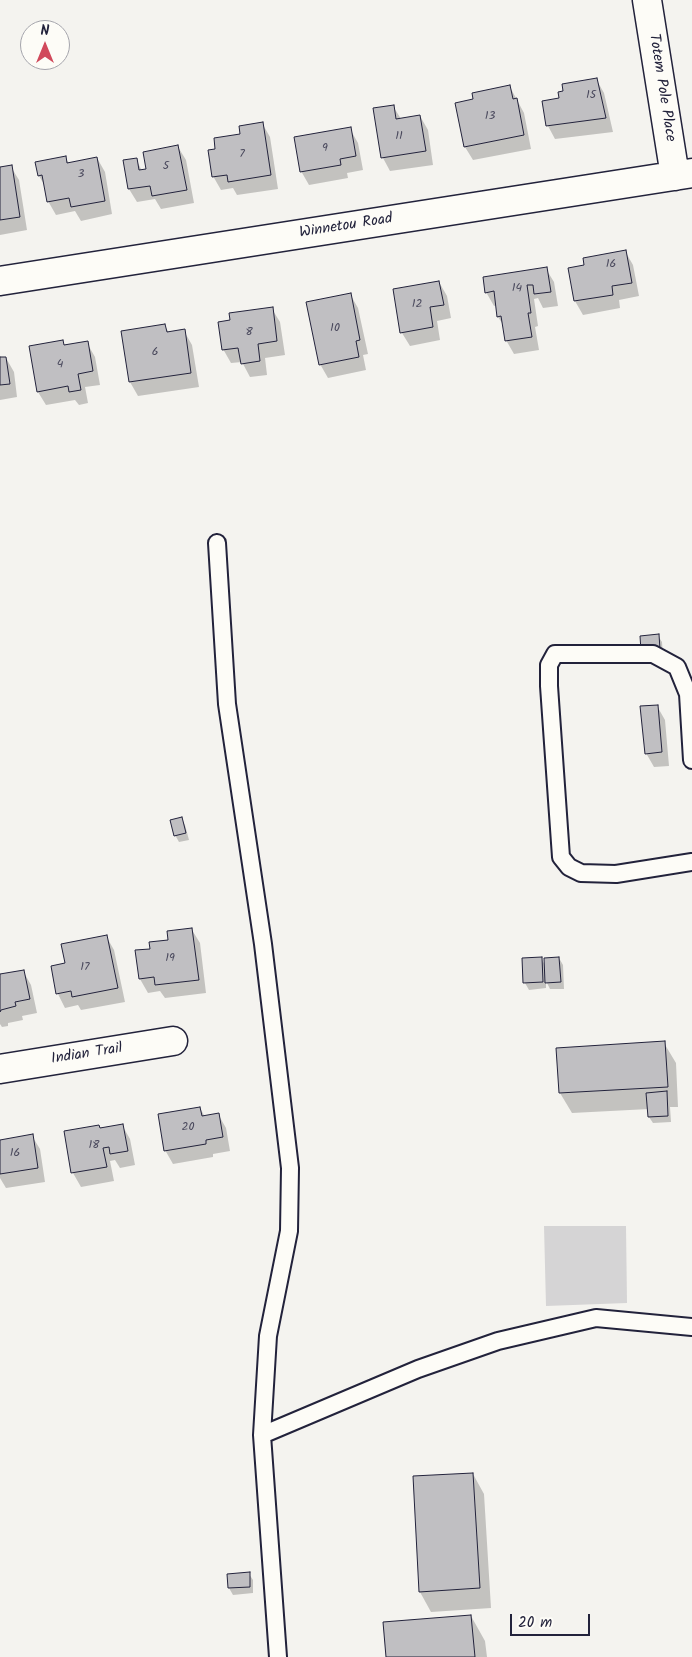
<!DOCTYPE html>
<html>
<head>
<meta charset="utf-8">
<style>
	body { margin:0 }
	#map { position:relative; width:692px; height:1657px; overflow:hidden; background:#f4f3ef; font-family:Kalam,sans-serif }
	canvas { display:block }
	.north { position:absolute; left:20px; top:20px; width:50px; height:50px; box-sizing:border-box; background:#fdfcf7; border:1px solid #a5a5ac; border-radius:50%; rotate:0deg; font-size:14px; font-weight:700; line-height:20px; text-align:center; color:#22223b }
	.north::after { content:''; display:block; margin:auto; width:18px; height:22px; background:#d1495b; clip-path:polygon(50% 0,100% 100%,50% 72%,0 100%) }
	.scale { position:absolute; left:510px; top:1614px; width:80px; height:22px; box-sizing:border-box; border:2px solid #22223b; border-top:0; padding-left:6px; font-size:15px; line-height:18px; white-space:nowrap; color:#22223b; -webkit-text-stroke:4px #fdfcf7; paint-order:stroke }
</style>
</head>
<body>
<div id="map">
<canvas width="692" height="1657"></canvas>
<div class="north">N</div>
<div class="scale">20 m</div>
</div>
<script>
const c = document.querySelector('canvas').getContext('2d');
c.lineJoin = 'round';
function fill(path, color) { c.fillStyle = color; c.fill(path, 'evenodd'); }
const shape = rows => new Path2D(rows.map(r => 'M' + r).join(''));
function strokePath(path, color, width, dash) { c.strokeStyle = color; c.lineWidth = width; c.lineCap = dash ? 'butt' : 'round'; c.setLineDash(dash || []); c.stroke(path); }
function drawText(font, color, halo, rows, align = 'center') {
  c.font = font + ' Kalam,sans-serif'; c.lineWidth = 4; c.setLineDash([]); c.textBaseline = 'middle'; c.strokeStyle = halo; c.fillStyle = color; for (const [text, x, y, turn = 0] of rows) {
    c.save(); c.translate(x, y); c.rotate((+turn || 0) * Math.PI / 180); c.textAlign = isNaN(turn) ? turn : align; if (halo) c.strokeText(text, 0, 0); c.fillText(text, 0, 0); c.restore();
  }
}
fill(shape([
	[544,1226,626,1226,627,1303,546,1306]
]), '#d5d4d5');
fill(shape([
	[596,79,604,93,613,132,555,139,548,126,561,99],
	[510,87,524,113,531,149,473,160,465,147,475,100],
	[393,106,401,119,420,116,428,130,433,165,390,171,383,158],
	[262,123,270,137,278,189,237,195,233,188,221,190,213,176,217,150],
	[350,129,358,143,363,170,347,173,348,178,309,185,301,171],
	[178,147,186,160,194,203,161,209,155,199,137,202,129,189,136,159,142,171,148,170],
	[65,158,69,163,97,158,105,172,112,214,81,221,75,211,56,215,48,201,45,186,39,176,37,163],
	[11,167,19,180,27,230,0,235,0,168],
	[625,251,633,265,639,296,619,300,620,308,583,315,575,301,569,269,585,266],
	[546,269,554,282,558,306,543,308,538,298,534,299,538,326,535,327,539,350,514,354,506,340,504,326,498,317,497,305,494,306,486,292],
	[439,282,447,296,451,318,437,321,440,340,410,346,402,333],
	[350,294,358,308,368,354,363,355,366,370,328,378,320,364],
	[272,309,280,322,285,355,265,358,267,375,250,377,242,362,231,363,223,349],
	[164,325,169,333,184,331,192,345,199,387,138,396,130,382,123,332],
	[62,341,65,346,87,343,95,357,100,385,85,387,88,403,79,405,75,400,46,405,38,392],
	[6,358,14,372,17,397,0,400,0,359],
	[658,636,662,642,663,656,646,657],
	[657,706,665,720,669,766,654,767,646,753],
	[181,818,185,825,189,840,179,842,175,835],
	[192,930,200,943,206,993,165,998,160,991,148,993,140,979,137,952,151,950],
	[106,936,114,950,125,1002,81,1010,78,1005,65,1008,58,994,52,967,67,964],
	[541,958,546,967,559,958,563,965,564,989,550,989,546,981,546,988,529,990,525,983,523,960],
	[23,971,31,985,37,1013,22,1016,23,1020,8,1023,8,1026,2,1027,0,1024,0,975],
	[664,1043,676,1063,678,1107,670,1107,671,1122,653,1123,649,1117,649,1109,572,1113,560,1093,557,1049],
	[200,1108,205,1117,218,1114,226,1128,230,1151,213,1154,213,1157,173,1164,165,1150],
	[122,1125,130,1139,135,1165,120,1168,115,1160,110,1161,114,1181,81,1187,73,1173,66,1132],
	[32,1136,40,1149,45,1182,6,1188,0,1178,0,1141],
	[473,1474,484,1494,491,1608,431,1612,420,1592],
	[249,1574,253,1580,253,1593,233,1595,229,1588,228,1575],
	[471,1616,485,1641,487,1657,387,1657]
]), '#0003');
const building = shape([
	[597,78,606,118,546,126,542,101,559,98,558,92,563,91,562,84,597,78],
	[510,85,513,99,517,98,524,135,464,147,455,103,473,99,472,93,510,85],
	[394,105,396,119,420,115,426,151,381,158,373,108,394,105],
	[263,122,271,175,228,182,227,175,212,177,208,150,215,149,214,138,240,134,239,126,263,122],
	[351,127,356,156,340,159,341,165,300,172,294,137,351,127],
	[178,145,187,190,152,196,150,186,128,189,123,160,137,158,139,170,146,169,143,152,178,145],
	[66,156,67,163,97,157,105,201,71,207,69,198,47,202,42,175,38,176,35,162,66,156],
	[12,165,20,217,0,220,0,167,12,165],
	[626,250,632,283,612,286,613,295,574,301,568,268,584,265,583,258,626,250],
	[547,267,551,292,534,294,533,285,527,285,531,313,528,313,532,337,505,341,501,316,497,317,494,291,485,293,483,277,547,267],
	[439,281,444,305,430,307,433,327,400,333,393,289,439,281],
	[351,293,360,340,356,341,359,357,319,365,306,302,351,293],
	[273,307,277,341,258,344,260,361,241,364,238,348,222,350,218,322,230,320,229,313,273,307],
	[165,324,167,332,185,329,191,373,129,382,121,331,165,324],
	[63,340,64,345,88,341,93,371,78,374,81,390,69,392,68,386,37,392,29,346,63,340],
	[0,357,6,357,10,384,0,385,0,357],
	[659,634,660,650,641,651,640,636,659,634],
	[658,705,662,752,645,754,640,706,658,705],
	[182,817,186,833,174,836,170,820,182,817],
	[192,928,199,980,155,985,154,977,139,979,135,950,150,949,149,942,168,940,167,931,192,928],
	[107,935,118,988,72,997,71,991,56,994,51,966,65,963,61,944,107,935],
	[542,957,543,982,523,983,522,958,542,957],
	[559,957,561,982,545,983,544,958,559,957],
	[24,970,30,999,15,1002,16,1006,1,1010,0,1012,0,974,24,970],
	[665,1041,668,1087,559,1093,556,1048,665,1041],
	[667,1091,668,1116,648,1117,646,1093,667,1091],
	[200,1107,202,1116,219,1113,223,1137,206,1140,206,1144,164,1151,158,1114,200,1107],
	[123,1124,128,1151,110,1154,109,1147,103,1148,107,1167,71,1173,64,1131,99,1125,100,1128,123,1124],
	[33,1134,38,1168,0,1174,0,1140,33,1134],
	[473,1473,480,1588,419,1592,413,1476,473,1473],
	[250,1572,250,1587,228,1588,227,1574,250,1572],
	[471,1615,475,1657,386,1657,383,1622,471,1615]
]);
fill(building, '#c0bfc2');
strokePath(building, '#22223b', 1);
const lane = shape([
	[217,543,227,704,263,944,290,1168,289,1231,268,1336,262,1435,278,1657],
	[692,760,688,694,677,667,653,654,555,654,549,665,549,686,561,857,569,867,581,873,616,874,692,862],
	[262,1435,418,1369,498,1341,596,1318,692,1327]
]);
const street = shape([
	[647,0,675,176],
	[0,281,692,173],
	[0,1069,173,1041]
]);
strokePath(lane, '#22223b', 20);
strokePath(street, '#22223b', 31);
strokePath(lane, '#fdfcf7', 16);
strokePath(street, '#fdfcf7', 28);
drawText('12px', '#4a495d', null, [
	["15",591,96],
	["13",490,117],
	["11",399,137],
	["9",325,149],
	["7",242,155],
	["5",166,167],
	["3",81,175],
	["16",611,265],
	["14",517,289],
	["12",417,305],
	["10",335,329],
	["8",249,333],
	["6",155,353],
	["4",60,365],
	["19",170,959],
	["17",85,968],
	["20",188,1128],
	["18",94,1146],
	["16",15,1154]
]);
drawText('15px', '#22223b', '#fdfcf7', [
	["Totem Pole Place",661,88,81],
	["Winnetou Road",346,227,-9],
	["Indian Trail",87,1055,-9]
]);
</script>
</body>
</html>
